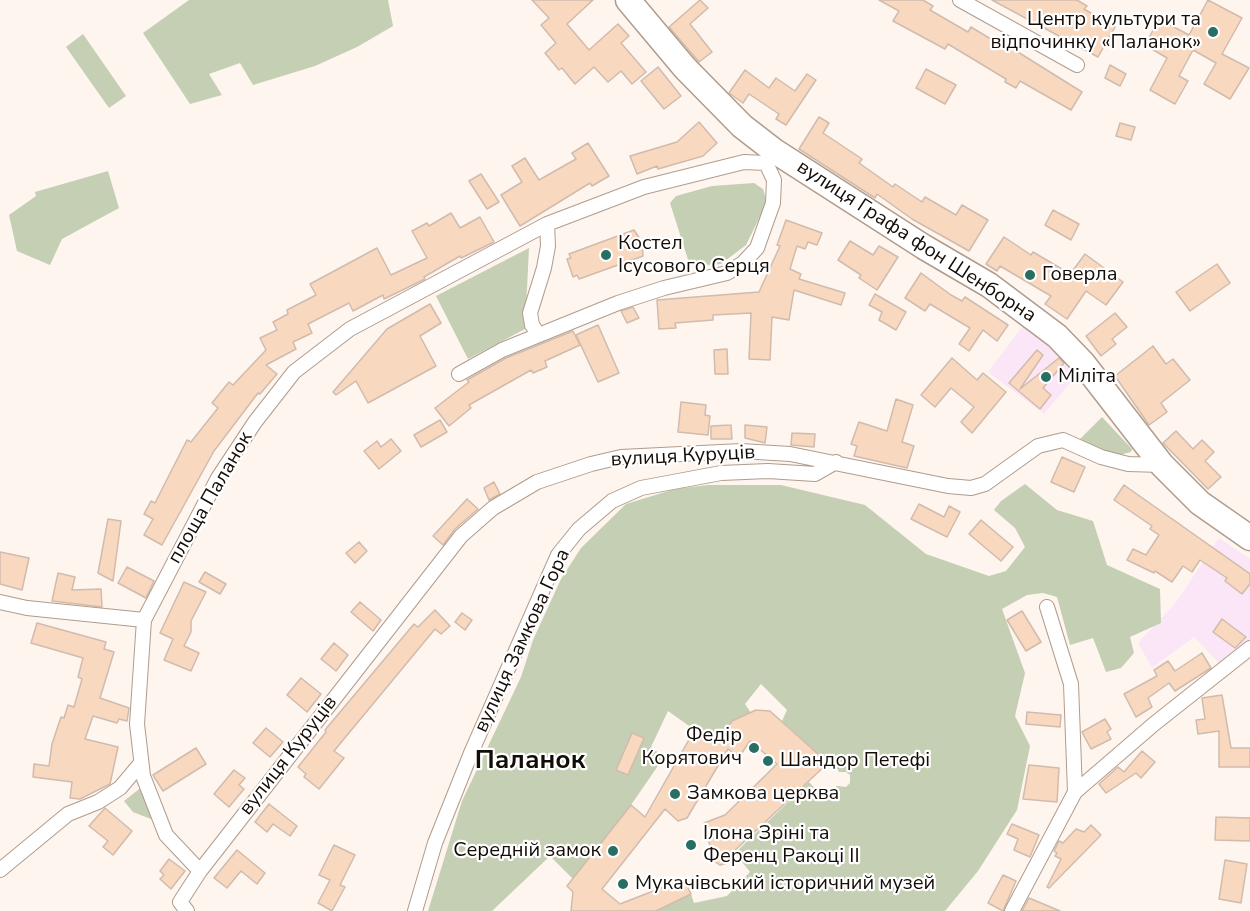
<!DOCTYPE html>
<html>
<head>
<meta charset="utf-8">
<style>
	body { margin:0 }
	canvas { display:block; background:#fef5ef }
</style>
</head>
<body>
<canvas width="1250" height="911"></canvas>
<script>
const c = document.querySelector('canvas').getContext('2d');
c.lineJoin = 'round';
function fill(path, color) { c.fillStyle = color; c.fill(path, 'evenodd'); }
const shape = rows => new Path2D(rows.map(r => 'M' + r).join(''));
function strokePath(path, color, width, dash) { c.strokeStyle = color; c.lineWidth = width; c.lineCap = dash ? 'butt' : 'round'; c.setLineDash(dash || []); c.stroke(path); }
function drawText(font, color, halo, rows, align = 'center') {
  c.font = font + ' "Nunito Sans",sans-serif'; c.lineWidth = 4.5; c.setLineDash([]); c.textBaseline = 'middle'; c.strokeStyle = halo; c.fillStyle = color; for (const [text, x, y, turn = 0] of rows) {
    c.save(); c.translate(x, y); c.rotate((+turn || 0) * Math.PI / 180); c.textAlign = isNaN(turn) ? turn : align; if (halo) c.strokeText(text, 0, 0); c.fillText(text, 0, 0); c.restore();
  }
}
fill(shape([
	[1022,327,1035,334,1078,374,1044,414,988,372],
	[1219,538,1250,559,1250,643,1221,665,1194,637,1152,668,1138,643,1174,605]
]), '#fae6f6');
fill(shape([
	[189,0,388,0,393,26,357,47,315,66,253,85,240,63,209,74,222,95,190,104,143,33],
	[83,34,126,96,109,108,66,47],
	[108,171,119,208,62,239,50,265,17,251,9,215,36,196,35,192],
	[754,183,763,189,767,202,746,245,721,264,690,266,670,203,676,196,712,186],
	[529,248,525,329,468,359,436,296],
	[1102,417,1132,449,1131,452,1115,456,1080,439],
	[1025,484,1057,510,1093,521,1107,565,1160,589,1161,623,1130,637,1134,653,1121,668,1106,672,1093,638,1070,645,1057,597,1043,593,1027,595,1002,609,1025,673,1015,716,1030,746,1017,810,978,871,945,911,656,911,691,894,694,903,727,896,750,872,735,853,809,782,820,794,837,786,846,787,850,783,850,775,846,772,839,772,833,759,828,763,782,721,787,710,761,684,745,704,751,713,732,721,720,739,713,735,706,738,668,711,651,747,664,757,631,805,573,879,550,856,492,911,428,911,462,801,521,677,533,640,561,579,581,548,626,504,675,489,708,485,781,485,865,505,926,554,989,576,1006,571,1025,547,1015,528,994,510,1001,501],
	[632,733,628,775,627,775,616,770],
	[143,786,156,821,133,812,124,801]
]), '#c4cfb3');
const building = shape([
	[532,0,593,0,567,24,589,50,618,24,629,36,621,43,646,72,632,84,621,71,608,82,594,67,575,84,562,68,559,70,545,53,556,43,541,25,549,18,532,0],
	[700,0,708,8,690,24,712,52,699,62,669,27,700,0],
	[879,0,923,0,933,6,930,10,968,32,971,27,1004,47,1005,44,1082,92,1071,110,1020,81,1016,88,1005,82,1006,79,948,44,945,49,893,21,899,11,879,0],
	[992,0,1077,0,1087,6,1084,9,1115,27,1098,57,992,0],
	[1208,0,1242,18,1222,54,1249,68,1230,99,1204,84,1216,63,1193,50,1179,76,1188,81,1175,104,1150,90,1167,58,1145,45,1159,19,1189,35,1208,0],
	[1110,65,1126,74,1120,86,1105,78,1110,65],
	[658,67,681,96,664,109,641,81,658,67],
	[926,69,956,85,945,104,916,88,926,69],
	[745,70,769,88,776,78,795,91,807,74,816,80,786,125,776,119,779,114,749,94,743,103,729,93,745,70],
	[819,117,829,123,823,133,862,159,859,163,893,187,895,184,922,202,925,197,956,215,962,205,988,220,969,251,912,219,877,194,875,198,799,149,819,117],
	[699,122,717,143,703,156,658,169,657,166,637,174,630,156,677,142,699,122],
	[1120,123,1135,127,1131,140,1116,136,1120,123],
	[588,143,609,176,592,186,590,183,520,226,501,195,522,182,512,166,525,158,539,180,576,159,572,153,588,143],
	[481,174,499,202,487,209,469,181,481,174],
	[1053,210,1079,224,1071,240,1045,225,1053,210],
	[451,213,460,228,480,217,494,242,461,258,460,256,424,277,425,279,384,299,383,295,353,311,349,303,308,324,312,333,293,342,296,349,266,365,277,374,260,394,258,393,214,451,162,545,144,535,153,519,144,514,151,501,155,503,187,440,191,442,218,408,212,403,229,382,233,385,266,350,260,338,277,330,273,322,288,314,287,310,316,295,310,284,377,248,391,275,427,258,412,231,427,223,429,226,451,213],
	[786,220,822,233,817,245,808,242,805,249,797,246,790,269,801,274,799,279,845,293,841,305,794,290,789,320,772,317,770,360,749,359,751,313,713,315,713,320,675,323,676,328,659,329,657,300,759,292,780,246,777,245,786,220],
	[634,230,642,242,643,256,579,279,577,275,573,277,567,259,571,258,569,254,634,230],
	[1004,237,1031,255,1033,252,1067,272,1071,273,1085,254,1123,282,1106,305,1086,291,1067,319,1045,304,1051,296,1000,266,997,271,986,264,1004,237],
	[850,241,873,255,879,246,898,257,877,290,859,278,861,275,838,260,850,241],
	[1217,264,1230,283,1190,311,1176,292,1217,264],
	[921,273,951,295,962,301,965,297,1008,325,997,341,983,330,969,351,959,344,970,328,930,304,925,311,905,298,921,273],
	[875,294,906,312,896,330,879,320,882,312,869,305,875,294],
	[430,304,441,323,420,336,436,366,368,403,356,381,336,395,333,392,387,329,430,304],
	[633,307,639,318,627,323,621,311,633,307],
	[1115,313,1127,327,1112,339,1116,344,1101,356,1086,336,1115,313],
	[598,325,619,373,598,382,576,335,598,325],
	[573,331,580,345,545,361,547,367,533,373,531,370,469,405,471,408,449,426,435,408,469,382,467,380,506,358,573,331],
	[1153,346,1166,364,1173,359,1190,380,1161,403,1167,412,1149,425,1115,376,1153,346],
	[727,349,728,374,715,374,714,350,727,349],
	[1037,350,1043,355,1020,389,1059,358,1064,363,1043,388,1051,395,1040,409,1009,383,1037,350],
	[952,358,977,380,983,373,1006,392,972,433,961,422,974,407,951,388,935,407,921,395,952,358],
	[896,399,913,405,902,442,914,446,907,468,854,456,857,446,851,444,859,422,887,431,896,399],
	[681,402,706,405,705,415,710,416,708,435,678,432,681,402],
	[440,420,447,432,421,447,414,435,440,420],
	[731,425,732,439,711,439,711,426,731,425],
	[745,425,767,427,765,443,745,438,745,425],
	[1176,431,1193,449,1202,440,1214,452,1205,461,1221,477,1208,489,1163,443,1176,431],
	[792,433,815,434,814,447,791,445,792,433],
	[391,439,401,451,379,469,364,451,377,441,381,447,391,439],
	[1062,457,1085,467,1074,492,1051,482,1062,457],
	[494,482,500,494,489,500,484,488,494,482],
	[1124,485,1250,574,1250,584,1242,594,1225,581,1227,578,1200,560,1192,572,1183,566,1172,582,1155,571,1154,573,1127,560,1133,549,1146,555,1159,535,1150,529,1152,526,1114,500,1124,485],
	[467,499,478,509,455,529,443,545,433,536,467,499],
	[919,504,944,517,949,506,960,512,947,537,911,519,919,504],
	[108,519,121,521,113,581,98,573,108,519],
	[981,520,1013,547,1001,561,969,534,981,520],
	[359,542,367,551,355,563,346,553,359,542],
	[0,552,29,558,22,590,0,584,0,552],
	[127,567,154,581,146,598,118,583,127,567],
	[205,572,226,584,220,594,199,582,205,572],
	[58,573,75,577,72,590,101,589,102,607,52,601,58,573],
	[184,582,206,592,191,621,191,632,184,646,199,653,191,671,164,660,173,639,160,633,184,582],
	[360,602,381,620,373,631,351,612,360,602],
	[435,610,450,626,441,634,435,629,334,751,344,758,319,789,304,777,306,774,298,767,326,732,325,730,414,624,418,627,435,610],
	[1022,611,1041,642,1026,651,1007,620,1022,611],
	[462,613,472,620,465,630,455,622,462,613],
	[1222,619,1246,637,1235,648,1213,632,1222,619],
	[37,623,106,642,104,649,114,652,100,698,129,708,127,721,119,719,117,723,93,716,85,739,118,747,110,784,80,799,70,798,72,782,33,777,34,764,49,766,52,744,61,717,64,718,68,705,74,707,82,679,78,677,83,658,31,643,37,623],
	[334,643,348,655,336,671,321,659,334,643],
	[1202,653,1211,668,1175,691,1169,683,1148,698,1152,707,1136,717,1124,694,1157,676,1154,670,1168,661,1175,671,1202,653],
	[301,678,321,694,307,712,287,695,301,678],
	[1222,695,1231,748,1250,748,1250,767,1219,767,1219,731,1198,734,1196,720,1205,719,1202,698,1222,695],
	[756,710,770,711,828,763,730,855,727,863,720,865,714,861,704,823,725,815,777,764,750,741,739,757,728,749,687,818,678,821,665,809,602,889,620,904,684,879,691,894,656,911,571,911,573,892,567,886,631,805,645,817,695,729,705,737,713,735,721,737,732,721,756,710],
	[1027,712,1061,715,1060,727,1026,724,1027,712],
	[1105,719,1111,729,1107,732,1111,739,1091,749,1082,732,1105,719],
	[266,728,283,742,270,757,253,743,266,728],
	[632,733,644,738,628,775,616,770,632,733],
	[196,748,206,764,163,791,153,775,196,748],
	[1142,751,1155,762,1141,778,1136,773,1106,793,1099,784,1118,767,1124,772,1142,751],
	[1029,765,1059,768,1057,802,1023,799,1029,765],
	[234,770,245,778,239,785,244,789,229,807,214,794,234,770],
	[269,804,297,826,290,836,273,824,267,832,255,822,269,804],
	[105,808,132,831,113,855,103,847,108,841,89,826,105,808],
	[1216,817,1250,818,1250,841,1215,840,1216,817],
	[1012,824,1039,835,1030,857,1014,850,1018,839,1007,834,1012,824],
	[1091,825,1101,835,1049,888,1047,887,1061,859,1055,856,1057,853,1054,851,1059,841,1063,843,1076,829,1084,832,1091,825],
	[334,845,355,855,340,885,345,887,332,911,318,903,330,880,319,875,334,845],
	[237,850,265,873,257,884,241,871,227,888,214,878,237,850],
	[169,859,185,871,171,889,160,879,164,875,160,871,169,859],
	[1225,860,1247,864,1241,903,1219,899,1225,860],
	[1003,875,1016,881,1003,911,988,903,1003,875],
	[1029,898,1060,911,1022,911,1029,898]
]);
fill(building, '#f9d8c0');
strokePath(building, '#d1bbac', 1.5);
const street = shape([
	[960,0,1077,65],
	[539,335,532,325,530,313,544,268,548,246,547,224],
	[459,374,502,350,618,303,664,288,727,273,743,263,757,248,773,203,774,180,766,163],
	[0,602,27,608,144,620],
	[1075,792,1154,724,1250,648],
	[0,870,68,814,98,802,120,788,141,763],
	[200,871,166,835,143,776,137,724,144,620,218,478,255,422,294,372,350,329,547,224,644,187,744,162,766,163,773,150],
	[187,911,180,902,200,871,461,536,493,508,537,482,591,464,621,457,741,451,790,454,948,486,971,488,985,484,1038,446,1063,440,1101,457,1128,464,1162,465],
	[415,911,435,843,471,753,558,555,579,529,612,501,641,488,721,473,768,471,815,474,836,462],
	[1012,911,1075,792,1071,684,1047,607]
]);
const highway = shape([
	[628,0,685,68,742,126,773,150,924,247,989,285,1057,336,1083,363,1162,465,1200,503,1250,538]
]);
strokePath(street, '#b09c8c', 16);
strokePath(highway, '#b09c8c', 27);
strokePath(street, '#fff', 14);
strokePath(highway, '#fff', 24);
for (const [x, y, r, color] of [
	[1213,32,6,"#286e63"],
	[606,255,6,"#286e63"],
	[1030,275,6,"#286e63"],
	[1046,377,6,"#286e63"],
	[754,748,6,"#286e63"],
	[768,761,6,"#286e63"],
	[675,794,6,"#286e63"],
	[691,845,6,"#286e63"],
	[613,851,6,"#286e63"],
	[623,884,6,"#286e63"]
]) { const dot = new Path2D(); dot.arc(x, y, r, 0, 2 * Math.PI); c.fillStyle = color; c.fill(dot); strokePath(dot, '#fff', 2); }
drawText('20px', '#130c07', '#fff', [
	["Центр культури та",1201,20,"right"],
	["відпочинку «Паланок»",1201,43,"right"],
	["Костел",618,244],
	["Ісусового Серця",618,267],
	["Говерла",1042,275],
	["Міліта",1058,377],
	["Федір",742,736,"right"],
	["Корятович",742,759,"right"],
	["Шандор Петефі",780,761],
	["Замкова церква",687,794],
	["Ілона Зріні та",703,834],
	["Ференц Ракоці II",703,857],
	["Середній замок",601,851,"right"],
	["Мукачівський історичний музей",635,884]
], 'left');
drawText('20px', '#130c07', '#fff', [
	["вулиця Графа фон Шенборна",916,242,33],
	["вулиця Куруців",683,457,-3],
	["площа Паланок",211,498,-60],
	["вулиця Замкова Гора",523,641,-65],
	["вулиця Куруців",289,756,-52]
]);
drawText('bold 26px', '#130c07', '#fff', [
	["Паланок",530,762]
]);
</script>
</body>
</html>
